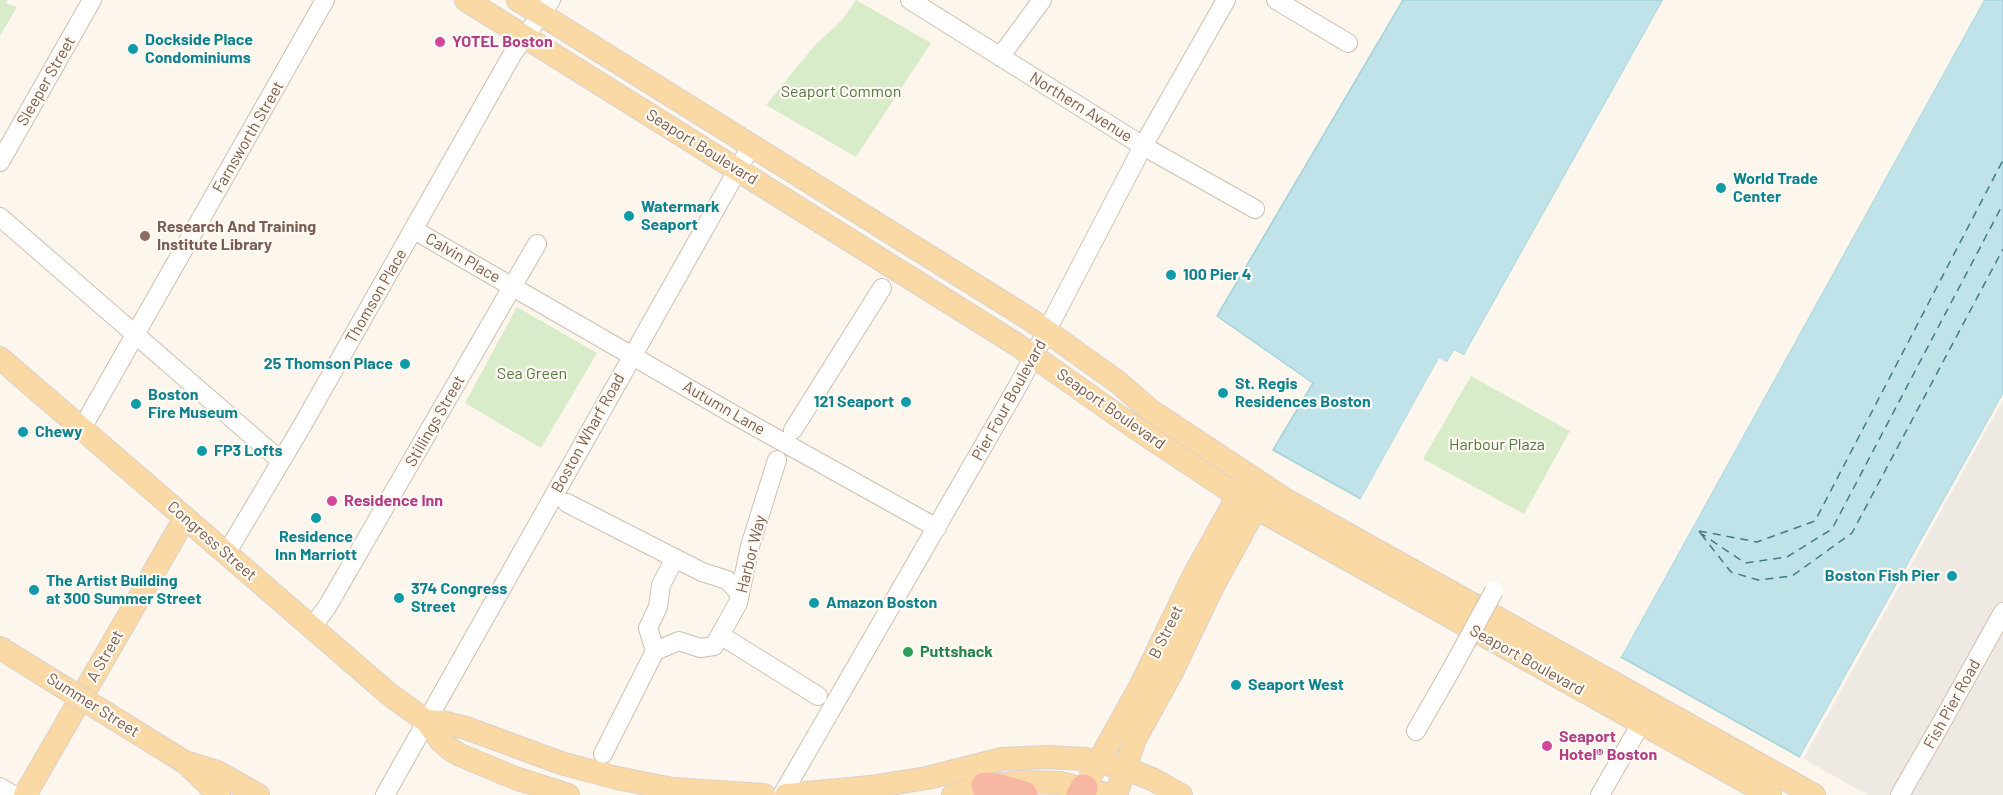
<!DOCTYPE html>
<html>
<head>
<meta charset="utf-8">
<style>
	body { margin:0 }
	canvas { display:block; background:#fdf6ec }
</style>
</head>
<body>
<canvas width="2003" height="795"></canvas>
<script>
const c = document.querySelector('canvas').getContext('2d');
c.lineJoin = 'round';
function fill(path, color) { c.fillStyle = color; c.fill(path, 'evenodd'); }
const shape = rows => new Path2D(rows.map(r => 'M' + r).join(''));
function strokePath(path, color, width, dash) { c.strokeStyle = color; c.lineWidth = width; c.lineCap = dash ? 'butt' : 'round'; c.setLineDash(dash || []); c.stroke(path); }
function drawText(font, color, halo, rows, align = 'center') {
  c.font = font + ' Barlow,sans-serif'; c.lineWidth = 4.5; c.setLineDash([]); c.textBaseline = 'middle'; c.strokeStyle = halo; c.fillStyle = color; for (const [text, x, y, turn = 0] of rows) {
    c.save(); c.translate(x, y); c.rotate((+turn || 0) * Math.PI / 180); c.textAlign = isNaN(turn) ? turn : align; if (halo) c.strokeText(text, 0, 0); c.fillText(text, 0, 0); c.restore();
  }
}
fill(shape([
	[2003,394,2003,795,1868,795,1800,757]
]), '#efe9e4');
fill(shape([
	[0,0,8,0,6,3,17,7,0,36],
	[856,0,931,43,856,157,766,105,815,45,842,20],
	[517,307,597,353,541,448,465,403],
	[1471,376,1570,431,1524,514,1423,459]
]), '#d8ecc9');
const water = shape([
	[1403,0,1663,0,1464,355,1454,350,1447,362,1439,359,1361,499,1273,450,1313,383,1217,316,1403,0],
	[1984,0,2003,0,2003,394,1800,757,1621,657,1984,0]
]);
fill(water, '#bfe3e8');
strokePath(water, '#a5d3da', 1.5);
fill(shape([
	[1663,0,1666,0,1665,1,1466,357,1463,358,1455,354,1448,365,1441,362,1363,501,1359,502,1439,358,1447,362,1454,350,1464,355],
	[1980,0,1984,0,1621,657,1618,655],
	[2003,394,2003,400,1803,759,1800,757]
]), '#fdf6ec');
strokePath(shape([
	[1699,531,1757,542,1815,521,2003,160],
	[1699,532,1745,563,1787,557,1832,529,2003,204],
	[1701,534,1731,572,1758,580,1792,576,1852,533,2003,249]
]), '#437c86', 1.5, [8, 6]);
const minor = shape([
	[910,0,1143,146,1255,209],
	[1276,0,1348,43],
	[1000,57,1042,0],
	[0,162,92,0],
	[0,217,281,461],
	[414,230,738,417,937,528],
	[81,430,325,0],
	[793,430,882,288],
	[567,503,702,572,727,580,740,594],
	[226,554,302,426,512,55,551,0],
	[312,627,327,607,537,244],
	[720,635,818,696],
	[655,651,648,628,658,607,661,585,675,558],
	[1416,731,1451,670],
	[603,754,655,651,679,641,700,648,714,646,738,603,750,546,777,460],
	[0,787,13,795],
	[385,795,751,146],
	[782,795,1019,384,1143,146,1226,0],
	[1600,795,1647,713],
	[1900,795,1943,720,2003,612]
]);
const major = shape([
	[466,0,1019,346,1137,429,1256,508,1770,795],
	[518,0,1031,320,1119,383,1150,410,1171,424,1286,500,1814,795],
	[0,358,389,694,426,721,441,741,450,749,460,755,515,778,568,795],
	[0,648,63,687],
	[104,712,186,763,219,795],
	[426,721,441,722,466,728,561,763,617,778,672,789,764,795],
	[188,763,217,772,258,795],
	[1091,775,1141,685,1194,575,1245,483],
	[25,795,185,518],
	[786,795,871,787,927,778,1002,759,1047,757,1085,759,1124,768,1152,779,1181,795],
	[953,795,985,786,1024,782,1060,783,1109,795],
	[1116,795,1135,739,1171,674,1212,588,1263,495]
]);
const highway = shape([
	[985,786,1000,788,1024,795],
	[1080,795,1084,788]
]);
strokePath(minor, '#d1beb0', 20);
strokePath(major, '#dad1cd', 24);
strokePath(highway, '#dad1cd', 28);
strokePath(minor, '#fff', 18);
strokePath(major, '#fbd9a5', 22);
strokePath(highway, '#f7b7a3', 27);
const minorBridge = shape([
	[1451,670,1494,591]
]);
const majorBridge = shape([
	[63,687,104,712]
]);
strokePath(minorBridge, '#d1beb0', 20, []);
strokePath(majorBridge, '#dad1cd', 24, []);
strokePath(minorBridge, '#fff', 18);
strokePath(majorBridge, '#fbd9a5', 22);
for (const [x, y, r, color] of [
	[440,42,6,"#d1479c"],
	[133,49,6,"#0f9aa8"],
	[1721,188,6,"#0f9aa8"],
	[629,216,6,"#0f9aa8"],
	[145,236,6,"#8d6e63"],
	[1171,275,6,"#0f9aa8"],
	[405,364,6,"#0f9aa8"],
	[1223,393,6,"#0f9aa8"],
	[906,402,6,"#0f9aa8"],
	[136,404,6,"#0f9aa8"],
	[23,432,6,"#0f9aa8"],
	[202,451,6,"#0f9aa8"],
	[332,501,6,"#d1479c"],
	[316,518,6,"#0f9aa8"],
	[1952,576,6,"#0f9aa8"],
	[34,590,6,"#0f9aa8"],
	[399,598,6,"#0f9aa8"],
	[814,603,6,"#0f9aa8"],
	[908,652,6,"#2e9e5b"],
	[1236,685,6,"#0f9aa8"],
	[1547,746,6,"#d1479c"]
]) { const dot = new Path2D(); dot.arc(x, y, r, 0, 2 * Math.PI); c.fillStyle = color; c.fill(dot); strokePath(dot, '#fffaf3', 2); }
drawText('bold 16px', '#0d838f', '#fffaf3', [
	["Dockside Place",145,40],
	["Condominiums",145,58],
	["World Trade",1733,179],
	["Center",1733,197],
	["Watermark",641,207],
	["Seaport",641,225],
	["100 Pier 4",1183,275],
	["25 Thomson Place",393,364,"right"],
	["St. Regis",1235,384],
	["Residences Boston",1235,402],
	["Boston",148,395],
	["Fire Museum",148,413],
	["121 Seaport",894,402,"right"],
	["Chewy",35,432],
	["FP3 Lofts",214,451],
	["Residence",316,537,"center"],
	["Inn Marriott",316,555,"center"],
	["Boston Fish Pier",1940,576,"right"],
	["The Artist Building",46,581],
	["at 300 Summer Street",46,599],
	["374 Congress",411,589],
	["Street",411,607],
	["Amazon Boston",826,603],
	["Seaport West",1248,685]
], 'left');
drawText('bold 16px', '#b23c85', '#fffaf3', [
	["YOTEL Boston",452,42],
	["Residence Inn",344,501],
	["Seaport",1559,737],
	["Hotel® Boston",1559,755]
], 'left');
drawText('16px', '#7a5c4d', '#fffaf3', [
	["Sleeper Street",46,81,-60],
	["Northern Avenue",1081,107,32],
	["Farnsworth Street",248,137,-60],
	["Seaport Boulevard",702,147,32],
	["Calvin Place",463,258,30],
	["Thomson Place",376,296,-60],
	["Pier Four Boulevard",1009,400,-61],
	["Autumn Lane",724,408,30],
	["Seaport Boulevard",1111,409,35],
	["Stillings Street",435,421,-60],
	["Boston Wharf Road",588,433,-61],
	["Congress Street",212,541,41],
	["Harbor Way",751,554,-76],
	["B Street",1166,632,-64],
	["A Street",105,656,-60],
	["Seaport Boulevard",1527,660,29],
	["Fish Pier Road",1952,704,-61],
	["Summer Street",93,705,32]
]);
drawText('16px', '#537a41', '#fffaf3', [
	["Seaport Common",841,92],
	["Sea Green",532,374],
	["Harbour Plaza",1497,445]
]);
drawText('bold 16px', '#785e54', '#fffaf3', [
	["Research And Training",157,227],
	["Institute Library",157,245]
], 'left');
drawText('bold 16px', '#27864d', '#fffaf3', [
	["Puttshack",920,652]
], 'left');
</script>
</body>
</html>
